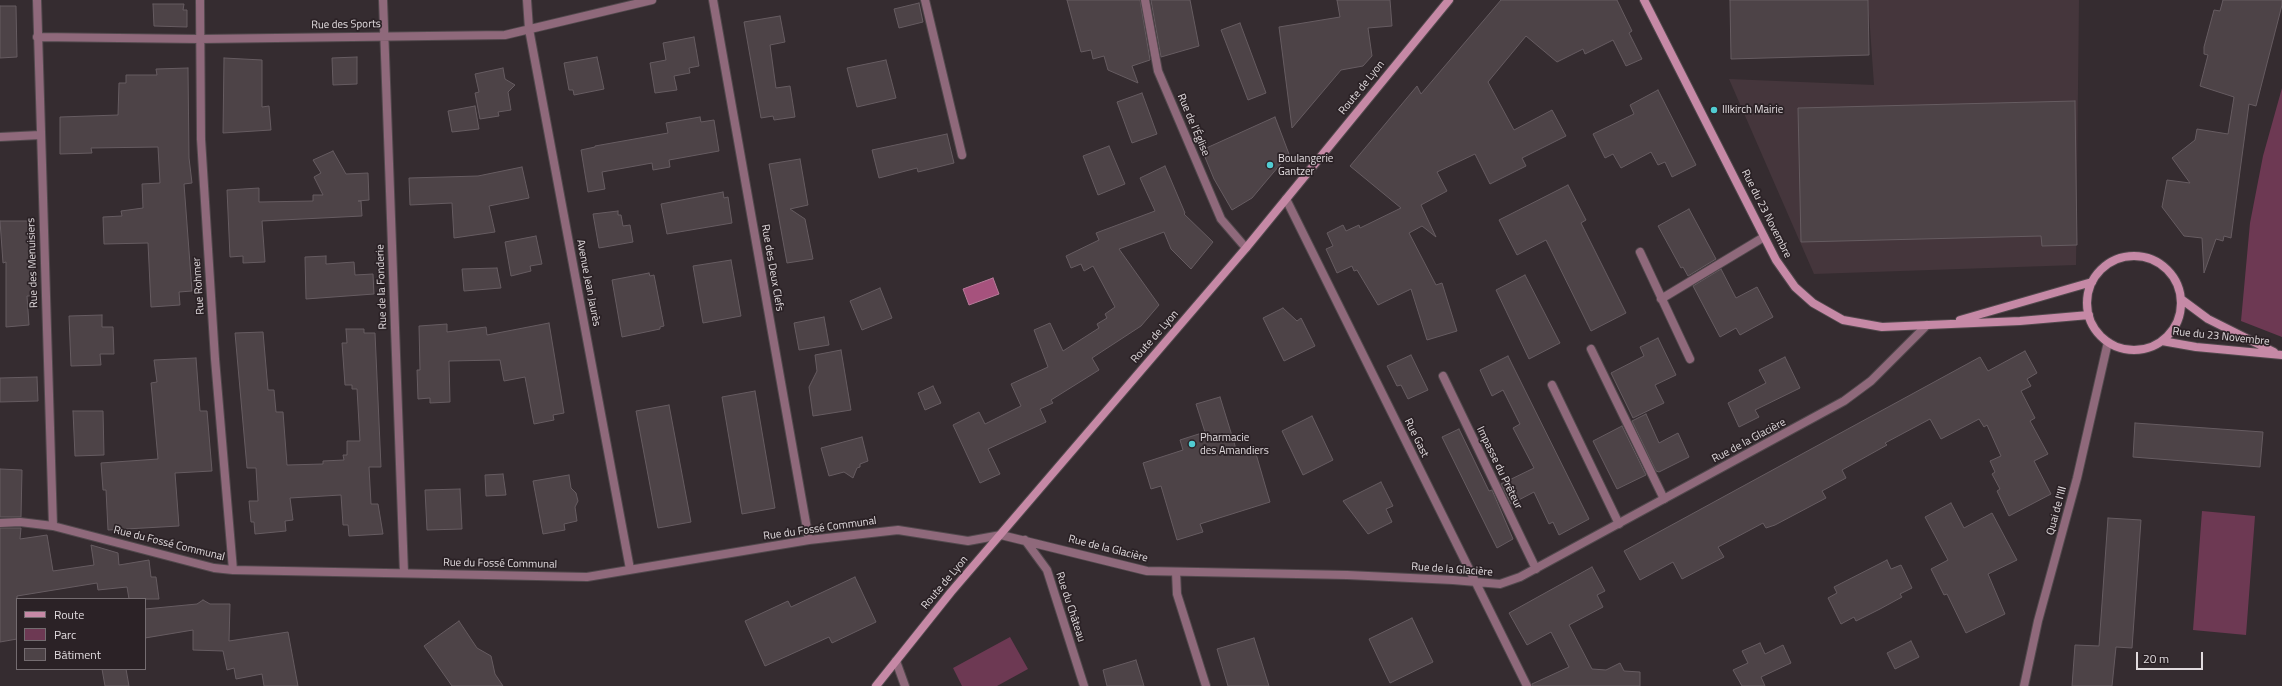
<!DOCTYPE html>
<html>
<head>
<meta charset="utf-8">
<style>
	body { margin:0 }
	#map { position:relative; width:2282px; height:686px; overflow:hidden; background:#352c30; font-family:"Titillium Web",sans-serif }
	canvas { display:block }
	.legend { position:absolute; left:16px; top:598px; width:130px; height:72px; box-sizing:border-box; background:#2b2226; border:1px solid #746c70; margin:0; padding:5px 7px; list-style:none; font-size:12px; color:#e1dbde }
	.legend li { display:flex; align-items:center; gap:8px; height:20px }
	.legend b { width:20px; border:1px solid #746c70 }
	.scale { position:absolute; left:2136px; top:652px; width:67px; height:18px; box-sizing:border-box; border:2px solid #e1dbde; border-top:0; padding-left:5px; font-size:12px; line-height:14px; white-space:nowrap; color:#e1dbde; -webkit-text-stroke:3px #2b2226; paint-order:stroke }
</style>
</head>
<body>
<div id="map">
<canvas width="2282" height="686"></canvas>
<ul class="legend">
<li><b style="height:5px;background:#c689a6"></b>Route</li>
<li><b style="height:11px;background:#6d3953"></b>Parc</li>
<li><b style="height:11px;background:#4d4347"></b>Bâtiment</li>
</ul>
<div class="scale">20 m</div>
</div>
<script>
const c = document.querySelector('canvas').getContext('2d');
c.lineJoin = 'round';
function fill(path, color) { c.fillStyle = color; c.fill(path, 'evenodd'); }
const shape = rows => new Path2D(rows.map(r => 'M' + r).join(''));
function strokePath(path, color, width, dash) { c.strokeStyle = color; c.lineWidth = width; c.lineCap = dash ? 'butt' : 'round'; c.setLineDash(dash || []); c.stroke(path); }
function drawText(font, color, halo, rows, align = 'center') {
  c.font = font + ' "Titillium Web",sans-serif'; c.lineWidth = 3.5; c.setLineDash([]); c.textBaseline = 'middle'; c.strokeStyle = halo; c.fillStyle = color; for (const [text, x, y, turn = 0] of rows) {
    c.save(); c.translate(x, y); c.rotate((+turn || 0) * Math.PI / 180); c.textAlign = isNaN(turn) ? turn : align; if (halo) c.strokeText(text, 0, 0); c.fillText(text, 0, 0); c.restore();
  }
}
fill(shape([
	[1868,0,2079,0,2076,265,1814,274,1729,79,1874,85]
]), '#45363c');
fill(shape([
	[2282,88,2282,337,2241,321,2250,223,2263,156],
	[2202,511,2255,516,2246,635,2193,630],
	[1010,637,1028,669,997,686,962,686,953,668]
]), '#6d3953');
const water = shape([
	[993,278,999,294,969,305,963,289,993,278]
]);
fill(water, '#a6527d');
strokePath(water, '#b87b9a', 1);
const building = shape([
	[1067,0,1140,0,1150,60,1132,66,1138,83,1108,70,1104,56,1093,59,1091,50,1081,52,1067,0],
	[1151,0,1190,0,1199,46,1161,57,1151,0],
	[1337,0,1390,0,1392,26,1368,28,1372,56,1363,66,1341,70,1292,128,1279,27,1340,17,1337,0],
	[1501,0,1617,0,1632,31,1629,33,1642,59,1626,66,1613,40,1585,54,1583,49,1557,62,1526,36,1488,82,1514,130,1552,110,1566,136,1522,158,1526,166,1490,184,1475,154,1437,172,1447,191,1421,205,1436,237,1422,226,1409,233,1436,285,1442,283,1457,331,1427,340,1411,289,1378,305,1357,270,1354,271,1352,266,1337,273,1326,249,1333,246,1327,233,1343,225,1346,231,1359,225,1360,228,1401,208,1350,166,1417,86,1421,94,1501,0],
	[1730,0,1868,0,1869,55,1731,59,1730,0],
	[2223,0,2282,0,2282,5,2256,106,2249,104,2231,238,2224,236,2223,241,2216,239,2204,273,2202,238,2184,236,2162,207,2167,180,2190,183,2172,158,2195,140,2197,129,2228,134,2234,97,2200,86,2208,55,2204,54,2204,47,2214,10,2220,11,2223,0],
	[919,3,923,22,899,28,894,9,919,3],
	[153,4,184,4,183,10,187,10,187,27,154,26,153,4],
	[0,6,16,6,17,57,0,58,0,6],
	[780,16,785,42,770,45,776,88,790,86,795,117,774,120,773,116,761,118,744,22,780,16],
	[1240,23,1266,93,1248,100,1221,30,1240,23],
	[694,37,699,66,689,68,690,73,674,76,677,90,655,93,650,63,666,60,663,43,694,37],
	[357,57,357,84,333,85,332,58,357,57],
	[597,57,604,89,574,95,573,90,569,90,564,63,597,57],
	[224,58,262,60,262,107,269,106,271,130,223,133,224,58],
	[886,60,896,98,857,107,847,68,886,60],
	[188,68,189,158,192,183,184,184,192,291,179,292,180,305,151,307,148,243,104,244,103,217,122,216,121,211,143,208,142,184,160,183,158,147,91,148,92,153,60,154,60,117,118,115,119,83,126,83,126,75,157,75,156,69,188,68],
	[503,68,505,79,515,85,508,92,511,110,498,112,499,116,480,119,475,93,479,92,475,74,503,68],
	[1658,90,1696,165,1672,177,1665,162,1658,165,1651,152,1621,168,1613,154,1605,158,1593,134,1634,114,1630,105,1658,90],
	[1142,93,1157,134,1132,143,1117,102,1142,93],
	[2075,101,2077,245,2042,246,2041,236,1801,242,1798,108,2075,101],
	[475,106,479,129,452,132,448,111,475,106],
	[700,117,701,122,714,120,719,151,669,160,670,167,653,170,652,163,602,172,605,189,588,192,581,150,595,147,595,146,668,133,666,123,700,117],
	[1275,117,1289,154,1252,198,1232,210,1214,179,1202,150,1275,117],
	[947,134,954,163,918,172,917,168,879,178,872,150,947,134],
	[1109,146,1125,184,1098,195,1083,156,1109,146],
	[333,151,346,174,368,173,369,200,358,201,361,201,362,216,262,221,265,262,243,263,243,256,230,257,227,190,259,188,259,202,313,201,313,195,323,195,314,177,321,173,313,160,333,151],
	[800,159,808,205,790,209,805,219,813,259,787,263,769,164,800,159],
	[1165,166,1185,213,1184,214,1213,242,1191,269,1171,249,1164,232,1119,249,1159,305,1141,326,1092,358,1099,370,1051,400,1053,403,1040,409,1046,422,988,449,1000,474,980,483,953,425,979,412,985,424,1021,406,1011,384,1048,367,1034,330,1050,323,1063,351,1099,328,1097,324,1107,318,1105,314,1115,307,1093,266,1084,271,1081,264,1071,268,1066,256,1099,240,1096,233,1155,211,1140,178,1165,166],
	[522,167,529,198,489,206,495,232,454,238,452,203,410,205,409,178,478,176,522,167],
	[1568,185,1586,220,1581,223,1626,313,1591,331,1546,240,1517,255,1499,220,1568,185],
	[723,192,724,198,728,197,732,223,667,234,661,204,723,192],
	[1689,209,1716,259,1688,276,1683,267,1681,268,1658,226,1689,209],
	[618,211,618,215,621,215,623,226,630,225,633,242,599,248,593,214,618,211],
	[0,221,32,221,34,296,27,296,29,325,6,327,6,262,3,263,0,221],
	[536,236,542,264,530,266,531,271,511,276,505,242,536,236],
	[326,256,326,264,354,262,355,275,373,274,374,294,306,299,305,257,326,256],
	[731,260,741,316,703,323,693,266,731,260],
	[497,268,501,288,464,291,462,269,497,268],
	[1721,269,1736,298,1757,287,1773,317,1740,335,1736,328,1720,337,1693,286,1721,269],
	[649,273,650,276,654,275,664,326,660,327,660,329,622,337,612,280,649,273],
	[1525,275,1560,343,1529,359,1496,290,1525,275],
	[880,288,892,318,862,330,850,301,880,288],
	[1283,308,1297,321,1301,318,1315,346,1284,361,1263,318,1283,308],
	[102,315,102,327,113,327,114,354,100,354,101,365,71,366,69,316,102,315],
	[824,317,829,345,799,350,794,323,824,317],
	[549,323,564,413,553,415,554,420,534,424,525,377,504,381,500,360,449,361,450,402,430,403,430,398,418,399,417,370,420,370,419,326,447,324,447,332,486,327,487,335,549,323],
	[346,329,364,329,364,333,375,333,381,467,369,467,371,504,378,504,383,534,349,536,348,525,343,525,341,495,290,498,293,520,285,521,286,531,255,534,254,522,251,522,249,501,258,501,256,468,247,468,235,333,263,332,268,390,274,390,276,412,283,412,287,465,323,464,323,461,344,460,343,455,347,455,347,441,360,441,357,389,352,389,352,385,345,385,342,343,347,343,346,329],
	[1658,338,1676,375,1655,385,1664,403,1633,418,1611,373,1644,356,1640,347,1658,338],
	[841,350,851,410,813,416,809,387,817,371,815,355,841,350],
	[2025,351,2037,373,2027,379,2031,386,2021,391,2035,418,2030,421,2048,454,2034,461,2051,494,2009,516,1997,491,2000,489,1992,474,1995,472,1990,461,2001,456,1987,425,1984,427,1979,419,1941,439,1930,419,1885,443,1887,445,1842,470,1846,478,1822,491,1826,498,1775,525,1766,528,1763,523,1718,547,1724,557,1682,579,1673,562,1640,580,1624,551,1980,357,1988,371,2025,351],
	[1411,355,1428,390,1408,399,1401,385,1397,386,1387,366,1411,355],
	[1508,356,1589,519,1559,535,1553,522,1549,524,1534,492,1511,504,1501,484,1534,468,1513,428,1520,424,1503,390,1492,396,1480,370,1508,356],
	[1785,357,1800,388,1755,410,1759,417,1739,427,1728,403,1766,383,1759,370,1785,357],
	[196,358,200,411,207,411,212,471,175,473,179,526,108,530,106,490,103,490,101,463,158,459,151,383,157,382,154,360,196,358],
	[37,377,38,401,0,402,0,378,37,377],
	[933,386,941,403,925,410,918,393,933,386],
	[755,391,775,508,742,514,722,397,755,391],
	[1220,397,1237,452,1254,447,1270,502,1200,524,1203,532,1177,540,1161,486,1151,489,1143,463,1183,450,1180,440,1205,432,1196,404,1220,397],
	[669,405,691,522,658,528,636,411,669,405],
	[73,411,103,411,104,455,75,456,73,411],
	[1646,414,1659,443,1678,433,1689,457,1659,472,1656,471,1632,421,1646,414],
	[1312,416,1333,460,1303,475,1282,431,1312,416],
	[2135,423,2263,432,2260,467,2133,457,2135,423],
	[1622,426,1646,475,1617,489,1593,441,1622,426],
	[1459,429,1489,491,1492,490,1513,539,1497,548,1442,437,1459,429],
	[862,437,868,461,860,464,860,467,857,468,853,478,844,472,829,476,821,448,862,437],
	[0,469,22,470,21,517,0,517,0,469],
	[503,474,506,495,486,496,485,475,503,474],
	[569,475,571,488,576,493,578,501,575,507,577,521,564,524,565,530,543,534,533,481,569,475],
	[1381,482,1393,506,1386,509,1392,522,1368,534,1343,501,1381,482],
	[460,489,462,529,427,530,425,490,460,489],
	[1951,503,1964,528,1992,513,2017,560,1988,574,2005,614,1966,633,1947,594,1944,595,1931,569,1948,560,1925,517,1951,503],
	[2108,518,2141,520,2132,648,2116,647,2112,686,2072,686,2075,645,2099,646,2108,518],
	[0,528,21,528,20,539,47,535,53,571,94,565,91,545,118,553,119,565,149,560,151,577,156,577,159,599,129,599,127,587,98,590,97,583,17,596,17,639,0,642,0,528],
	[1887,560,1891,569,1901,565,1912,588,1900,594,1902,597,1880,609,1856,621,1854,617,1841,624,1828,598,1837,593,1834,587,1887,560],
	[1592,567,1605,591,1597,595,1603,607,1569,625,1592,669,1606,670,1620,663,1624,671,1640,672,1640,686,1532,686,1532,684,1569,667,1551,632,1527,645,1509,613,1592,567],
	[855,577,876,622,832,643,829,637,765,666,745,621,788,601,791,607,855,577],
	[203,600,210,604,230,604,229,641,288,632,298,686,264,686,262,674,236,679,234,668,227,670,223,651,193,650,193,630,145,638,145,609,197,604,203,600],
	[1412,618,1433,662,1390,683,1369,639,1412,618],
	[459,621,477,648,491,656,495,674,503,686,452,686,424,646,459,621],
	[1254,638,1269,686,1228,686,1217,649,1254,638],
	[1911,641,1919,657,1895,669,1887,653,1911,641],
	[1760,643,1765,654,1783,645,1791,663,1761,677,1765,686,1742,686,1733,670,1748,663,1742,651,1760,643],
	[1136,660,1144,686,1107,686,1103,670,1136,660],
	[102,669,126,669,129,686,105,686,102,669]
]);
fill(building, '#4d4347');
strokePath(building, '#665c61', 1);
const lane = shape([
	[925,0,962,155],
	[1640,252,1690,359],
	[1661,299,1764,237],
	[1591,349,1664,499],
	[1552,385,1619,524],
	[1176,572,1177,594,1206,686]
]);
const street = shape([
	[37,0,53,526],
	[200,0,201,139,215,359,233,570],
	[383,0,404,573],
	[527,0,529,29,630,569],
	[713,0,809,540],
	[1145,0,1158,71,1221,219,1246,248],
	[37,37,200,39,505,35,652,0],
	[0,137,40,135],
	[1286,199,1527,686],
	[1443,376,1536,569],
	[0,523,20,522,53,526,214,568,233,570,587,577,809,540,898,530,968,541,1001,535,1147,571,1347,575,1453,580,1500,584,1520,577,1844,401,1871,381,1927,325],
	[1025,540,1047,570,1084,686],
	[896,661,905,686],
	[2024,686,2038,621,2077,478,2108,342]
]);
const secondary = shape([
	[1644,0,1776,260,1795,287,1813,303,1843,320,1882,327,2020,321,2089,315],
	'2087 303a47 47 0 1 1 94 0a47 47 0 1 1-94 0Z',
	[2181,299,2208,319,2274,352],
	[1960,320,2092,282],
	[2162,341,2196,347,2282,355],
	[876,686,951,592,1246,248,1449,0]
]);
strokePath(lane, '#51484c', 10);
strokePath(street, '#51484c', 10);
strokePath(secondary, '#51484c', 10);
strokePath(lane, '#8f697b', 8);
strokePath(street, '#8f697b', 8);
strokePath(secondary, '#c689a6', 8);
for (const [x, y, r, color] of [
	[1714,110,4,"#51ccd2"],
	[1270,165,4,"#51ccd2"],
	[1192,444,4,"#51ccd2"]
]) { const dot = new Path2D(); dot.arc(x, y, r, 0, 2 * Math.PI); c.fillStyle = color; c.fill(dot); strokePath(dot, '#2b2226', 1.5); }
drawText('11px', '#e1dbde', '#2b2226', [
	["Rue des Sports",346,25,-1],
	["Route de Lyon",1362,88,-51],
	["Rue de l'Église",1193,125,67],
	["Rue du 23 Novembre",1766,214,63],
	["Rue des Menuisiers",33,263,-92],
	["Rue des Deux Clefs",772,268,80],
	["Avenue Jean Jaurès",588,283,79],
	["Rue Rohmer",199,286,-94],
	["Rue de la Fonderie",382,287,-92],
	["Route de Lyon",1155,337,-49],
	["Rue du 23 Novembre",2221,337,6],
	["Rue Gast",1416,438,64],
	["Rue de la Glacière",1749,441,-28],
	["Impasse du Prêteur",1499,468,64],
	["Quai de l'Ill",2057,511,-75],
	["Rue du Fossé Communal",820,529,-8],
	["Rue du Fossé Communal",169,544,14],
	["Rue de la Glacière",1108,549,14],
	["Rue du Fossé Communal",500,564,1],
	["Rue de la Glacière",1452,570,4],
	["Route de Lyon",945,583,-50],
	["Rue du Château",1070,607,72]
]);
drawText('11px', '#e1dbde', '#2b2226', [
	["Illkirch Mairie",1722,110],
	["Boulangerie",1278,159],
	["Gantzer",1278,172],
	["Pharmacie",1200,438],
	["des Amandiers",1200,451]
], 'left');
</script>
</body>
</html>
